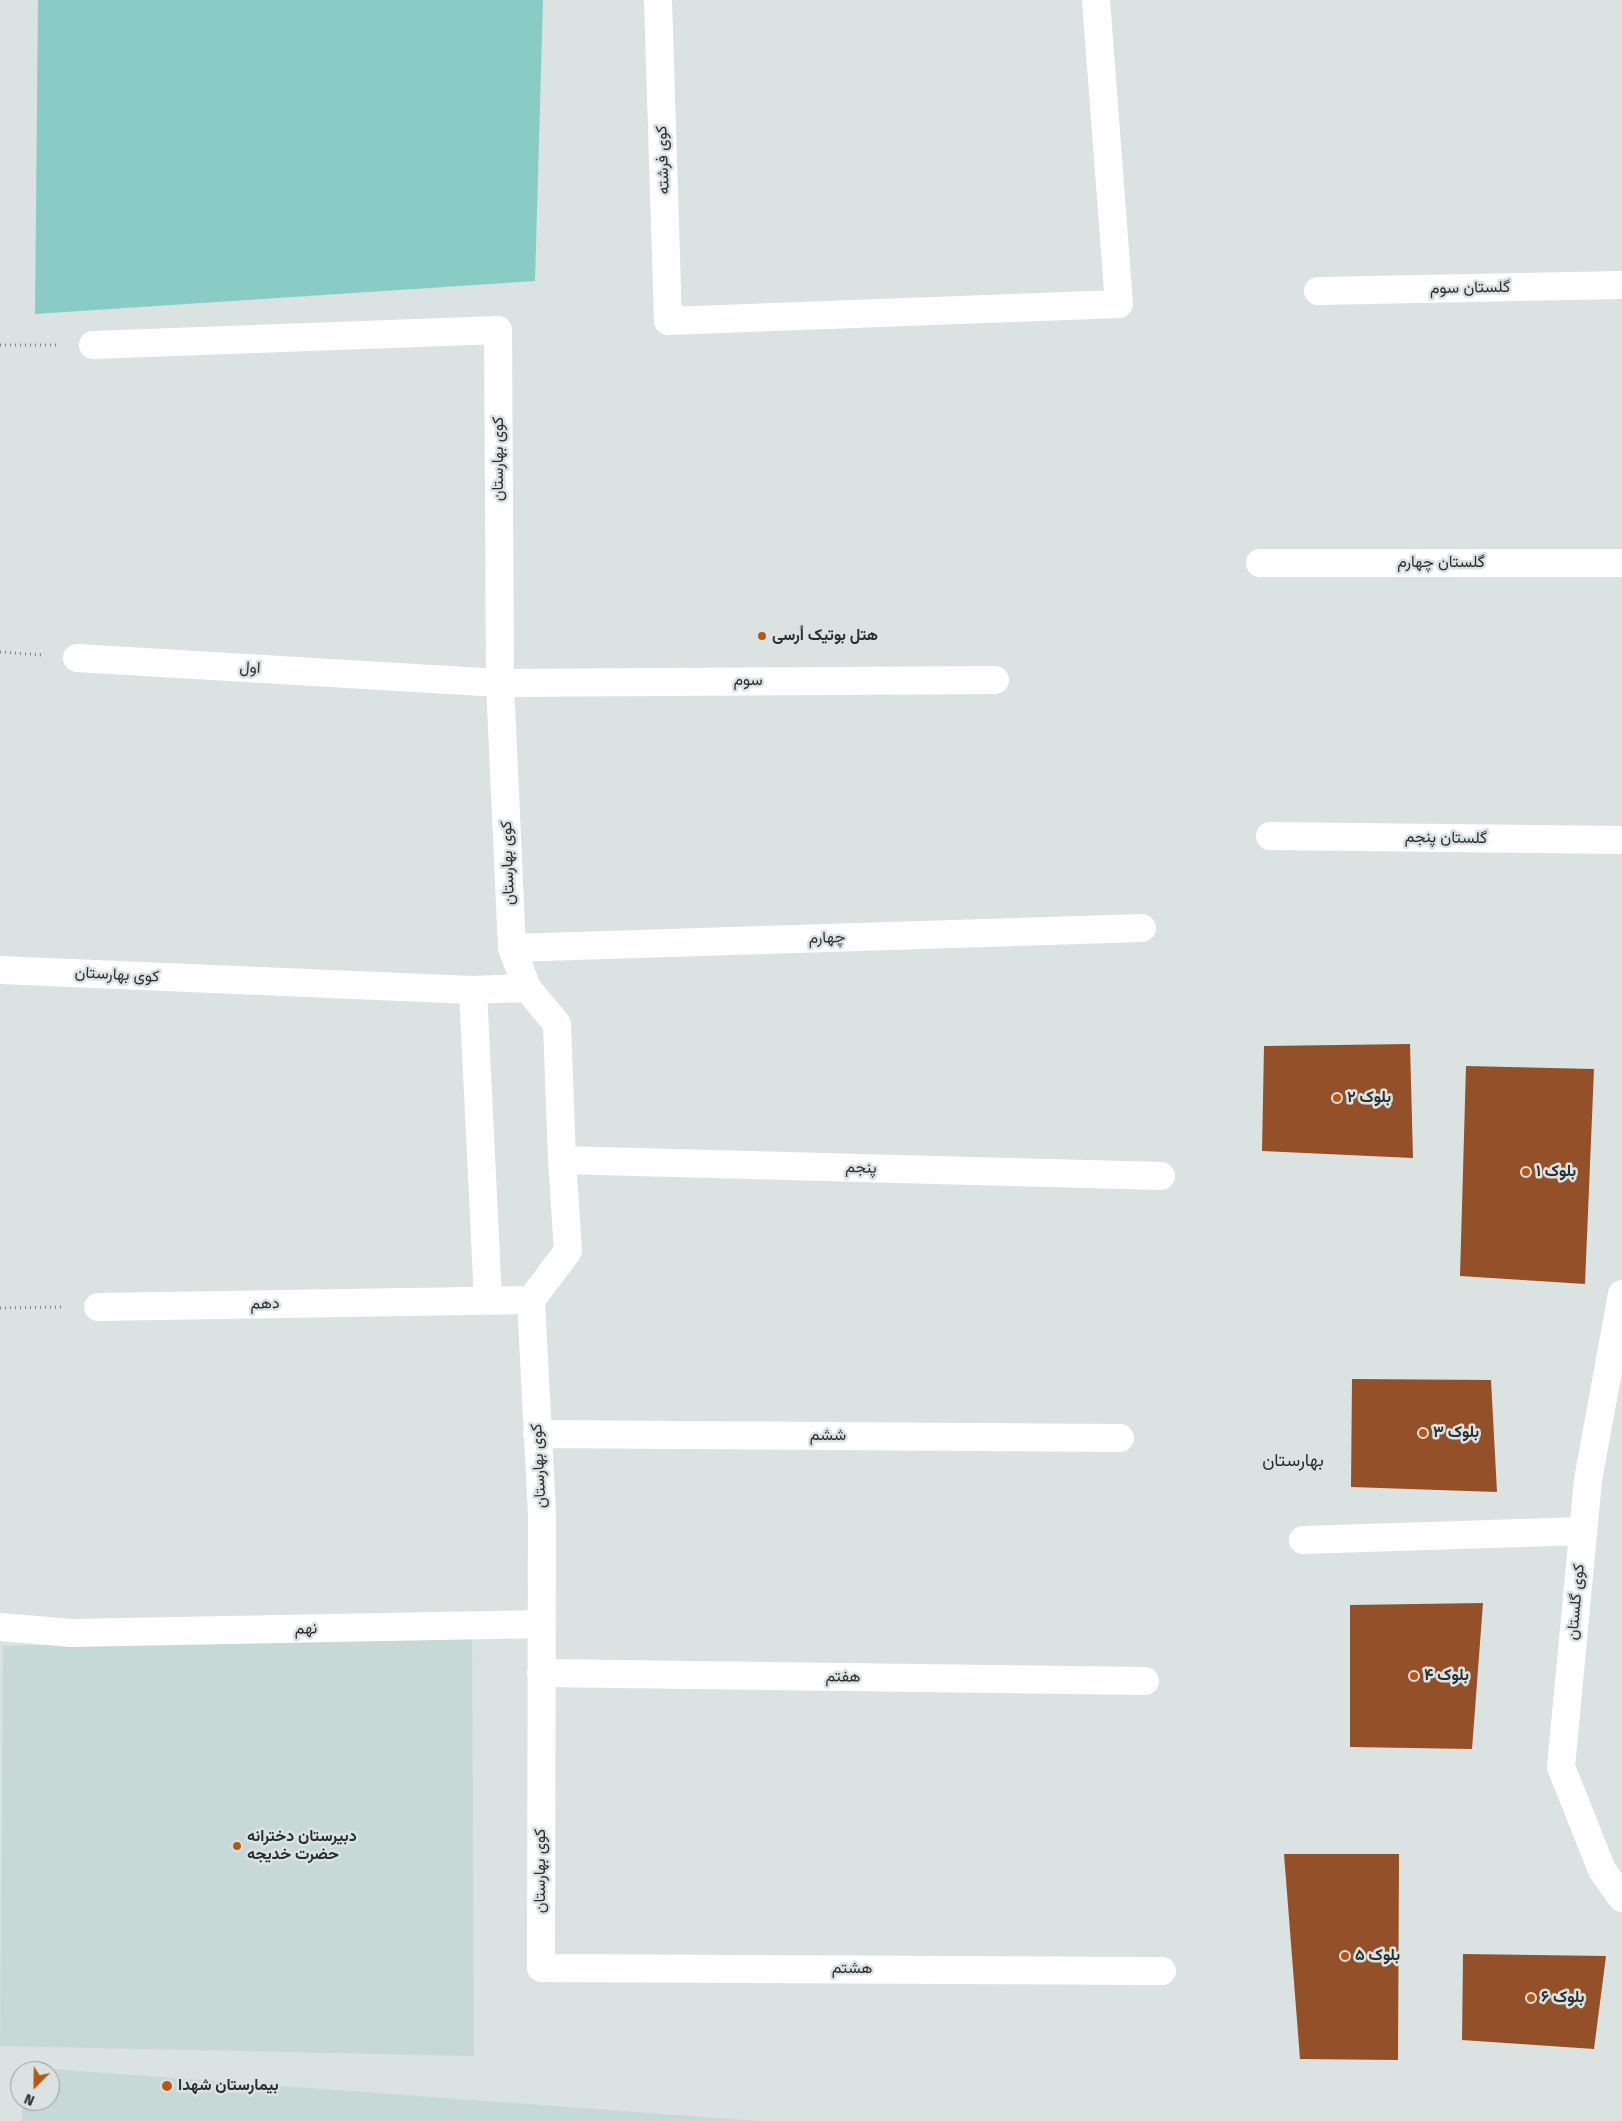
<!DOCTYPE html>
<html>
<head>
<meta charset="utf-8">
<style>
	body { margin:0 }
	#map { position:relative; width:1622px; height:2121px; overflow:hidden; background:#dae3e2; font-family:"Fira Sans",sans-serif }
	canvas { display:block }
	.north { position:absolute; left:10px; top:2061px; width:50px; height:50px; box-sizing:border-box; background:#dae3e2; border:1px solid #949b9a; border-radius:50%; rotate:203deg; font-size:14px; font-weight:700; line-height:20px; text-align:center; color:#2b2e2e }
	.north::after { content:''; display:block; margin:auto; width:18px; height:22px; background:#b75713; clip-path:polygon(50% 0,100% 100%,50% 72%,0 100%) }
</style>
</head>
<body>
<div id="map">
<canvas width="1622" height="2121"></canvas>
<div class="north">N</div>
</div>
<script>
const c = document.querySelector('canvas').getContext('2d');
c.lineJoin = 'round';
function fill(path, color) { c.fillStyle = color; c.fill(path, 'evenodd'); }
const shape = rows => new Path2D(rows.map(r => 'M' + r).join(''));
function strokePath(path, color, width, dash) { c.strokeStyle = color; c.lineWidth = width; c.lineCap = dash ? 'butt' : 'round'; c.setLineDash(dash || []); c.stroke(path); }
function drawText(font, color, halo, rows, align = 'center') {
  c.font = font + ' "Fira Sans",Vazirmatn,sans-serif'; c.lineWidth = 5; c.setLineDash([]); c.textBaseline = 'middle'; c.strokeStyle = halo; c.fillStyle = color; for (const [text, x, y, turn = 0] of rows) {
    c.save(); c.translate(x, y); c.rotate((+turn || 0) * Math.PI / 180); c.textAlign = isNaN(turn) ? turn : align; if (halo) c.strokeText(text, 0, 0); c.fillText(text, 0, 0); c.restore();
  }
}
fill(shape([
	[472,1636,474,2056,0,2046,3,1646],
	[24,2067,758,2121,22,2121,23,2101,50,2101,50,2071,23,2071]
]), '#c7d9d7');
fill(shape([
	[38,0,543,0,535,281,35,314]
]), '#89ccc6');
fill(shape([
	[1410,1044,1413,1158,1262,1151,1264,1046],
	[1466,1066,1594,1069,1585,1284,1460,1276],
	[1352,1379,1491,1380,1497,1492,1351,1487],
	[1483,1603,1472,1749,1350,1747,1350,1605],
	[1284,1854,1399,1854,1398,2060,1300,2059],
	[1463,1954,1606,1956,1594,2049,1462,2040]
]), '#945028');
strokePath(shape([
	[0,345,60,345],
	[0,652,44,655],
	[0,1308,65,1307]
]), '#7f8585', 3, [1, 4]);
strokePath(shape([
	[658,0,668,321,1119,304,1096,0],
	[1318,291,1622,285],
	[93,345,498,330,500,683,512,948,527,988,557,1024,562,1160,568,1251,531,1300,542,1514,541,1968,1162,1971],
	[1260,563,1622,563],
	[77,658,500,683,995,680],
	[1270,836,1622,840],
	[512,948,1142,928],
	[0,970,473,990,527,988],
	[473,990,488,1300],
	[562,1160,1161,1176],
	[1622,1294,1588,1480,1561,1767,1602,1870,1622,1898],
	[98,1307,531,1300],
	[537,1434,1120,1438],
	[1303,1540,1583,1531],
	[0,1627,71,1633,542,1624],
	[541,1673,1145,1681]
]), '#fff', 28);
for (const [x, y, r, color] of [
	[762,636,5,"#b75713"],
	[1337,1098,5,"#b75713"],
	[1526,1172,5,"#b75713"],
	[1423,1433,5,"#b75713"],
	[1414,1676,5,"#b75713"],
	[237,1846,5,"#b75713"],
	[1345,1956,5,"#b75713"],
	[1531,1998,5,"#b75713"],
	[167,2086,6,"#b75713"]
]) { const dot = new Path2D(); dot.arc(x, y, r, 0, 2 * Math.PI); c.fillStyle = color; c.fill(dot); strokePath(dot, '#dae3e2', 2); }
drawText('16px', '#2b2e2e', '#dae3e2', [
	["کوی فرشته",663,160,-92],
	["گلستان سوم",1470,288,-1],
	["کوی بهارستان",499,459,-90],
	["گلستان چهارم",1441,563],
	["اول",250,668,3],
	["سوم",748,681],
	["گلستان پنجم",1446,838,1],
	["کوی بهارستان",508,863,-92],
	["چهارم",827,938,-2],
	["کوی بهارستان",117,975,3],
	["پنجم",861,1168,2],
	["دهم",265,1304,-1],
	["ششم",828,1436],
	["کوی بهارستان",539,1466,-93],
	["کوی گلستان",1576,1602,-85],
	["نهم",306,1629,-1],
	["هفتم",843,1677,1],
	["کوی بهارستان",541,1871,-90],
	["هشتم",852,1969]
]);
drawText('bold 16px', '#2b2e2e', '#dae3e2', [
	["هتل بوتیک اُرسی",772,636],
	["بلوک ۲",1347,1098],
	["بلوک ۱",1536,1172],
	["بلوک ۳",1433,1433],
	["بلوک ۴",1424,1676],
	["دبیرستان دخترانه",247,1837],
	["حضرت خدیجه",247,1855],
	["بلوک ۵",1355,1956],
	["بلوک ۶",1541,1998],
	["بیمارستان شهدا",178,2086]
], 'left');
drawText('18px', '#2b2e2e', '#dae3e2', [
	["بهارستان",1293,1461]
]);
</script>
</body>
</html>
